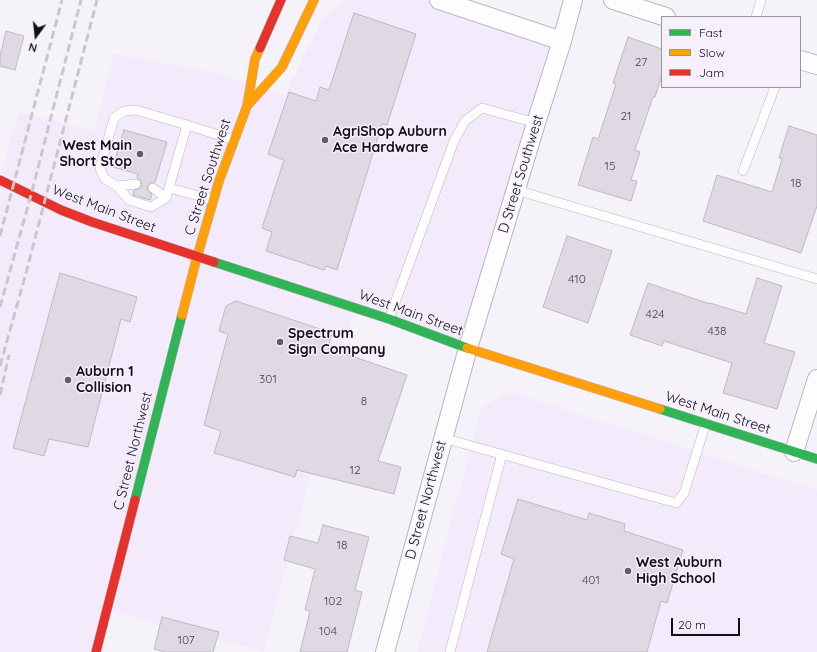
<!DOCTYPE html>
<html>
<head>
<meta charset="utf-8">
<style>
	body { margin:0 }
	#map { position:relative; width:817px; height:652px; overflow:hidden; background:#f6f2f9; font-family:Quicksand,sans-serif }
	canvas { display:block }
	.legend { position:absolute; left:661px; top:16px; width:140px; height:72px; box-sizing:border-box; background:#f6effc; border:1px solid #9b95a1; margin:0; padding:5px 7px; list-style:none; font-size:12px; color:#130d18 }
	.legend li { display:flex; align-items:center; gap:8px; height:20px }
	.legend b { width:20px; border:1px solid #9b95a1 }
	.north { position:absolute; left:16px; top:16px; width:40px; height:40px; -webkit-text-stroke:3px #f6effc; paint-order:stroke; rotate:195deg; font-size:11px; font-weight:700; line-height:16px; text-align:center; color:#130d18 }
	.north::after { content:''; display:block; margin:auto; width:14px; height:18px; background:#130d18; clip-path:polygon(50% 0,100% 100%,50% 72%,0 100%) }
	.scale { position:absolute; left:671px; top:618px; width:69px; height:18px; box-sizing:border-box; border:2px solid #130d18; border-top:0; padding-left:5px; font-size:12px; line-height:14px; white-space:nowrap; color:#130d18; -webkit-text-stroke:3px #f6effc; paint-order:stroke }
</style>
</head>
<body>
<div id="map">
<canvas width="817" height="652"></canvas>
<ul class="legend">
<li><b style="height:5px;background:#30b455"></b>Fast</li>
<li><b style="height:5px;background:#ff9f0a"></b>Slow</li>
<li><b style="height:5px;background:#e5322d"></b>Jam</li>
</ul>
<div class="north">N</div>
<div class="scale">20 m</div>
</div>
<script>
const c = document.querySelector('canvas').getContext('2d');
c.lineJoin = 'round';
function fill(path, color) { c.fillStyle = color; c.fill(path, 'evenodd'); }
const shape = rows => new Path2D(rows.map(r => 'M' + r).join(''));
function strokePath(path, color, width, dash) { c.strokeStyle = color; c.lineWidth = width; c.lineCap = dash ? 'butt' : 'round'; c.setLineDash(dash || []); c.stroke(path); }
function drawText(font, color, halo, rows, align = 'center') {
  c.font = font + ' Quicksand,sans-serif'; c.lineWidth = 3; c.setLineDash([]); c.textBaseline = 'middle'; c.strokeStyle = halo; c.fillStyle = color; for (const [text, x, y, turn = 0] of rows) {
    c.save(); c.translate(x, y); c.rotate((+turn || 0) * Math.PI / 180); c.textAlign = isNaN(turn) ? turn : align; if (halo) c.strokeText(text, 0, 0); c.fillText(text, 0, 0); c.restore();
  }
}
fill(shape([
	[345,0,439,0,562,41,468,348,354,307,264,652,107,610,95,652,0,652,0,177,19,112,94,131,114,54,208,71,285,95,323,18],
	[510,392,817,490,817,652,417,652,481,408]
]), '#f3ebfb');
const building = shape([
	[354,13,416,34,387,125,382,124,337,270,326,266,324,270,266,251,272,232,262,228,284,160,268,154,289,92,316,101,320,87,329,90,354,13],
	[6,31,24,36,15,70,0,66,0,56,6,31],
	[628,37,662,49,662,75,655,97,653,97,635,150,640,152,631,180,637,181,631,201,578,185,593,137,598,139,616,84,613,83,628,37],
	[789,126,817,135,817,206,801,253,703,221,717,175,772,192,782,159,779,158,789,126],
	[124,130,167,142,155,182,150,183,147,187,148,191,152,194,150,200,133,195,134,190,139,189,142,186,141,181,137,178,138,174,113,167,124,130],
	[567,236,612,251,588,323,543,307,567,236],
	[60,273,137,297,130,322,121,319,88,447,49,439,44,456,13,448,60,273],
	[757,278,782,286,764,343,795,352,777,409,723,393,732,363,664,341,662,346,630,335,648,283,710,304,710,303,746,314,757,278],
	[236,301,332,333,328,348,407,375,378,461,401,467,394,494,297,470,295,477,214,453,221,431,204,425,228,334,219,331,226,306,236,301],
	[518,499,587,520,589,513,625,524,624,531,683,550,667,603,661,601,647,652,487,652,514,559,501,554,518,499],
	[323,525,369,537,355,590,362,592,347,652,300,652,310,611,305,610,315,569,284,560,290,536,318,543,323,525],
	[162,617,219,632,213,652,165,652,154,649,162,617]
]);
fill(building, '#dfd9e4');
strokePath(building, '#beb9c3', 1);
const lane = shape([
	[756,17,761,0],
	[187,125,166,198,151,207,129,200,117,186,105,179,100,169,114,118,124,111,136,110,187,125,234,140],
	[743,171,775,87],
	[117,186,136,184],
	[153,188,166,198],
	[169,188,213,200],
	[516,190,817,279],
	[389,319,454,141,465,121,482,108,536,123],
	[443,438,676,503,684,493,706,423],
	[450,652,502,454]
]);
const street = shape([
	[439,0,562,41],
	[613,0,666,17],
	[800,60,817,65],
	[794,452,817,379],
	[385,652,468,348,536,123,562,41,573,0]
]);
const fast = shape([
	[214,262,389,319,467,348],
	[660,409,817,459],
	[135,500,182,315]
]);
const slow = shape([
	[247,106,282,67,314,0],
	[182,315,197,257,219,181,247,106,255,59,260,48],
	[467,348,660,409]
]);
const jam = shape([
	[260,48,281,0],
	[0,180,61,210,92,222,214,262],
	[96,652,135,500]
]);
strokePath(lane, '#bbb7bf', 10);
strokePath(street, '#bbb7bf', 20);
strokePath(fast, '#bbb7bf', 10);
strokePath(slow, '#bbb7bf', 10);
strokePath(jam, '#bbb7bf', 10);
strokePath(lane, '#fefdfe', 9);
strokePath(street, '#fefdfe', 18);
strokePath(fast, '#30b455', 9);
strokePath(slow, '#ff9f0a', 9);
strokePath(jam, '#e5322d', 9);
strokePath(shape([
	[0,236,62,0],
	[0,307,31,195,81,0],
	[0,366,25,277,97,0],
	[0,395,9,355]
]), '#c9c8c9', 3, [8, 4]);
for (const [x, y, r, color] of [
	[325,140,4,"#625d67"],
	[140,154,4,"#625d67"],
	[280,342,4,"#625d67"],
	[68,380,4,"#625d67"],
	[628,571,4,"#625d67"]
]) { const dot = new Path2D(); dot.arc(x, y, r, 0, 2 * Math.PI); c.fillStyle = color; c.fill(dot); strokePath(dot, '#f6effc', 1.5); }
drawText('12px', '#48424d', null, [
	["27",641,62],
	["21",626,116],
	["15",610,166],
	["18",796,183],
	["410",577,279],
	["424",655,314],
	["438",717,331],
	["301",268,379],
	["8",364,401],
	["12",355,470],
	["18",342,545],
	["401",591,580],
	["102",333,601],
	["104",328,631],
	["107",186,640]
]);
drawText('bold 14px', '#130d18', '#f6effc', [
	["AgriShop Auburn",333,132],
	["Ace Hardware",333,148],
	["West Main",132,146,"right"],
	["Short Stop",132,162,"right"],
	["Spectrum",288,334],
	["Sign Company",288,350],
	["Auburn 1",76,372],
	["Collision",76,388],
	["West Auburn",636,563],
	["High School",636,579]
], 'left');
drawText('14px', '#130d18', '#f6effc', [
	["D Street Southwest",521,174,-73],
	["C Street Southwest",208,177,-72],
	["West Main Street",104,209,21],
	["West Main Street",411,313,20],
	["West Main Street",718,413,18],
	["C Street Northwest",133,451,-76],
	["D Street Northwest",426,500,-75]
]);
</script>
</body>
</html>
